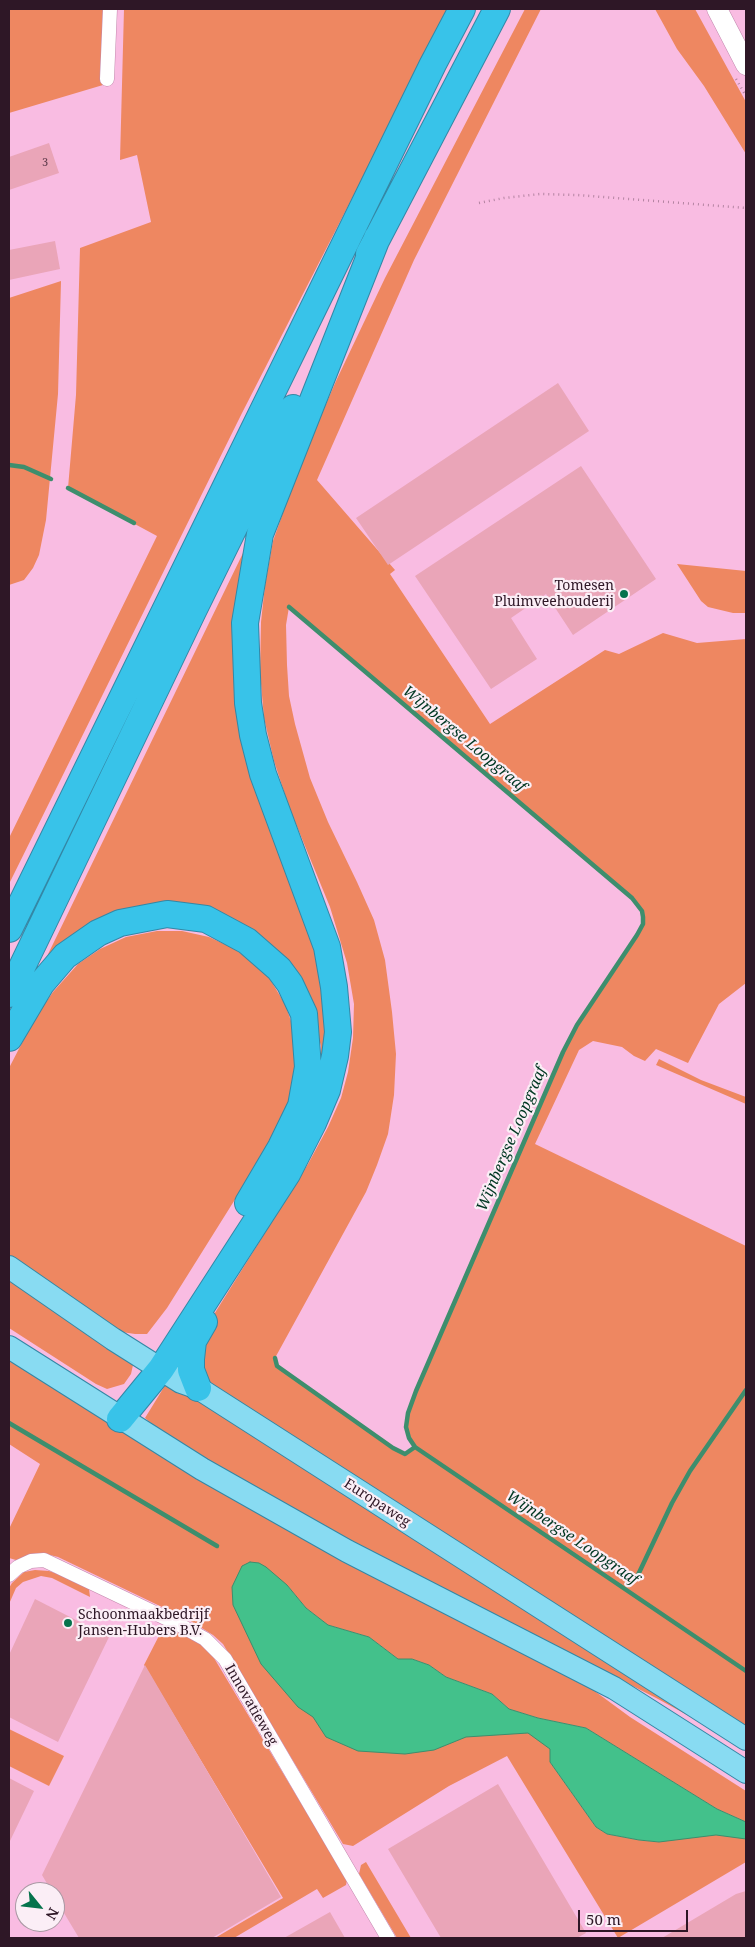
<!DOCTYPE html>
<html>
<head>
<meta charset="utf-8">
<style>
	body { margin:0 }
	#map { position:relative; width:755px; height:1947px; overflow:hidden; background:#f9bce2; font-family:"Noto Serif",serif }
	canvas { display:block }
	.frame { position:absolute; inset:0; border:10px solid #2e1726; pointer-events:none }
	.north { position:absolute; left:15px; top:1882px; width:50px; height:50px; box-sizing:border-box; background:#fbeef6; border:1px solid #a998a3; border-radius:50%; rotate:119deg; font-size:14px; font-weight:700; line-height:20px; text-align:center; color:#2e1726 }
	.north::after { content:''; display:block; margin:auto; width:18px; height:22px; background:#05734c; clip-path:polygon(50% 0,100% 100%,50% 72%,0 100%) }
	.scale { position:absolute; left:578px; top:1910px; width:110px; height:22px; box-sizing:border-box; border:2px solid #2e1726; border-top:0; padding-left:6px; font-size:15px; line-height:18px; white-space:nowrap; color:#2e1726; -webkit-text-stroke:4px #fbeef6; paint-order:stroke }
</style>
</head>
<body>
<div id="map">
<canvas width="755" height="1947"></canvas>
<div class="frame"></div>
<div class="north">N</div>
<div class="scale">50 m</div>
</div>
<script>
const c = document.querySelector('canvas').getContext('2d');
c.lineJoin = 'round';
function fill(path, color) { c.fillStyle = color; c.fill(path, 'evenodd'); }
const shape = rows => new Path2D(rows.map(r => 'M' + r).join(''));
function strokePath(path, color, width, dash) { c.strokeStyle = color; c.lineWidth = width; c.lineCap = dash ? 'butt' : 'round'; c.setLineDash(dash || []); c.stroke(path); }
function drawText(font, color, halo, rows, align = 'center') {
  c.font = font + ' "Noto Serif",serif'; c.lineWidth = 4.5; c.setLineDash([]); c.textBaseline = 'middle'; c.strokeStyle = halo; c.fillStyle = color; for (const [text, x, y, turn = 0] of rows) {
    c.save(); c.translate(x, y); c.rotate((+turn || 0) * Math.PI / 180); c.textAlign = isNaN(turn) ? turn : align; if (halo) c.strokeText(text, 0, 0); c.fillText(text, 0, 0); c.restore();
  }
}
fill(shape([
	[9,9,105,9,103,85,9,113],
	[124,9,449,9,242,413,9,884,9,838,157,536,68,488,76,395,80,248,151,222,137,155,120,160],
	[525,9,541,9,414,260,317,480,395,570,390,574,490,724,605,650,619,654,663,633,697,643,746,639,746,983,719,1004,688,1063,656,1049,645,1061,634,1056,622,1047,593,1041,579,1050,535,1144,746,1246,746,1728,220,1392,206,1379,202,1371,208,1324,308,1164,328,1127,341,1098,348,1072,353,1038,354,1004,347,963,330,907,289,807,274,761,264,718,260,672,261,622,265,585,273,541,301,462,336,381,385,278],
	[289,607,632,898,642,911,643,917,643,924,637,935,577,1025,563,1052,416,1391,408,1413,406,1427,409,1438,415,1448,405,1454,393,1448,277,1366,275,1358,366,1192,377,1165,388,1134,394,1095,396,1054,392,1012,385,960,374,920,357,882,328,822,310,778,295,724,289,696,287,665,286,625],
	[655,9,695,9,746,102,746,154,704,86,677,49],
	[61,281,58,394,46,520,39,555,33,568,24,580,9,585,9,298],
	[261,516,242,607,275,823,330,1001,321,1085,321,1046,312,1014,293,976,168,909,35,981],
	[677,564,746,571,746,613,733,613,708,607,701,601],
	[157,931,182,931,209,937,233,948,254,963,268,976,285,1004,296,1035,295,1093,281,1126,167,1308,147,1334,135,1334,115,1331,9,1257,9,1068,35,1018,53,992,78,964,100,949,126,937],
	[659,1059,701,1080,746,1097,746,1104,656,1065],
	[9,1281,46,1301,133,1365,131,1374,124,1384,107,1389,96,1384,9,1328],
	[9,1358,581,1681,630,1717,746,1791,746,1822,717,1809,586,1728,538,1718,509,1709,492,1694,446,1677,429,1665,412,1659,398,1659,369,1637,328,1625,306,1608,287,1585,243,1566,471,1724,563,1734,550,1762,596,1827,607,1834,639,1840,659,1842,694,1826,746,1837,746,1862,618,1938,507,1756,449,1786,353,1846,343,1844,223,1644,213,1635,189,1620,58,1557,46,1554,16,1560,9,1558,9,1529,40,1464,9,1444],
	[169,1379,746,1749,746,1751,709,1727,658,1699,290,1510,162,1433,145,1418],
	[35,1570,49,1571,58,1574,89,1589,90,1597,52,1578,41,1576,23,1582,16,1588,9,1604,9,1588,12,1583,24,1572],
	[164,1626,205,1646,211,1653,347,1880,346,1885,323,1898,317,1889,234,1938,215,1938,283,1898,144,1665],
	[9,1729,64,1756,49,1786,9,1766],
	[366,1862,411,1938,397,1938,359,1874,361,1865]
]), '#ee8761');
const water = shape([
	[250,1562,259,1563,266,1567,287,1585,306,1608,328,1625,369,1637,398,1659,412,1659,429,1665,446,1677,492,1694,509,1709,538,1718,586,1728,717,1809,746,1822,746,1839,716,1835,659,1842,639,1840,607,1834,596,1827,550,1762,550,1749,528,1733,466,1737,434,1750,405,1754,358,1751,326,1737,313,1717,298,1707,261,1664,233,1605,232,1587,242,1566,250,1562]
]);
fill(water, '#43c18b');
strokePath(water, '#3d8e6d', 1);
strokePath(shape([
	[9,465,24,467,51,479],
	[68,488,134,523],
	[289,607,632,898,642,911,643,917,643,924,637,935,577,1025,563,1052,416,1391,408,1413,406,1427,409,1438,415,1447,746,1671],
	[275,1358,277,1366,393,1448,405,1454,415,1447],
	[9,1423,217,1546],
	[637,1577,672,1503,690,1471,746,1390]
]), '#3d8e6d', 4.5);
fill(shape([
	[49,143,59,173,9,190,9,157],
	[55,241,60,269,9,280,9,250],
	[558,383,589,431,388,565,356,518],
	[581,466,656,579,573,635,546,594,511,618,537,659,491,689,415,576],
	[35,1599,109,1637,58,1742,9,1717,9,1655],
	[145,1665,281,1897,212,1938,79,1938,55,1898,55,1892,52,1892,42,1875],
	[9,1778,34,1791,9,1843],
	[498,1784,586,1933,577,1938,441,1938,388,1849],
	[746,1891,746,1938,662,1938,736,1894],
	[330,1912,345,1938,284,1938]
]), '#eaa5b8');
const street = shape([
	[107,79,110,9],
	[9,1575,18,1567,31,1561,44,1560,178,1624,205,1639,225,1659,388,1938]
]);
const secondary = shape([
	[717,9,746,65]
]);
const primary = shape([
	[9,1267,113,1339,181,1382,198,1388,746,1739],
	[9,1347,202,1469,347,1551,614,1688,746,1772]
]);
const highway = shape([
	[369,254,497,9],
	[9,929,433,64,462,9],
	[9,994,193,611,293,408],
	[9,1038,41,984,65,956,98,933,120,923,167,914,206,919,247,941,279,969,290,984,304,1014,308,1067,301,1106,281,1147,248,1203],
	[198,1388,191,1370,191,1359,193,1341,204,1322],
	[120,1419,161,1369,287,1174,313,1123,327,1090,335,1056,338,1032,334,987,327,947,263,774,253,735,248,703,245,623,260,534,377,238]
]);
strokePath(street, '#c288ad', 15);
strokePath(secondary, '#c288ad', 21);
strokePath(primary, '#3487a5', 24);
strokePath(highway, '#3487a5', 28);
strokePath(shape([
	[736,79,746,96],
	[479,203,504,198,540,194,577,195,746,208]
]), '#b484a2', 2.5, [1, 4]);
strokePath(street, '#fff', 14);
strokePath(secondary, '#fff', 20);
strokePath(primary, '#88dbf2', 22);
strokePath(highway, '#38c3e9', 26);
for (const [x, y, r, color] of [
	[624,594,5,"#05734c"],
	[68,1623,5,"#05734c"]
]) { const dot = new Path2D(); dot.arc(x, y, r, 0, 2 * Math.PI); c.fillStyle = color; c.fill(dot); strokePath(dot, '#fbeef6', 2); }
drawText('11px', '#5d3a4a', null, [
	["3",45,163]
]);
drawText('14px', '#2e1726', '#fbeef6', [
	["Tomesen",614,586],
	["Pluimveehouderij",614,602],
	["Schoonmaakbedrijf",78,1615,"left"],
	["Jansen-Hubers B.V.",78,1631,"left"]
], 'right');
drawText('14px', '#2e1726', '#fbeef6', [
	["Europaweg",377,1503,33],
	["Innovatieweg",251,1705,60]
]);
drawText('italic 15px', '#003722', '#fbeef6', [
	["Wijnbergse Loopgraaf",464,739,40],
	["Wijnbergse Loopgraaf",512,1139,-67],
	["Wijnbergse Loopgraaf",572,1538,34]
]);
</script>
</body>
</html>
